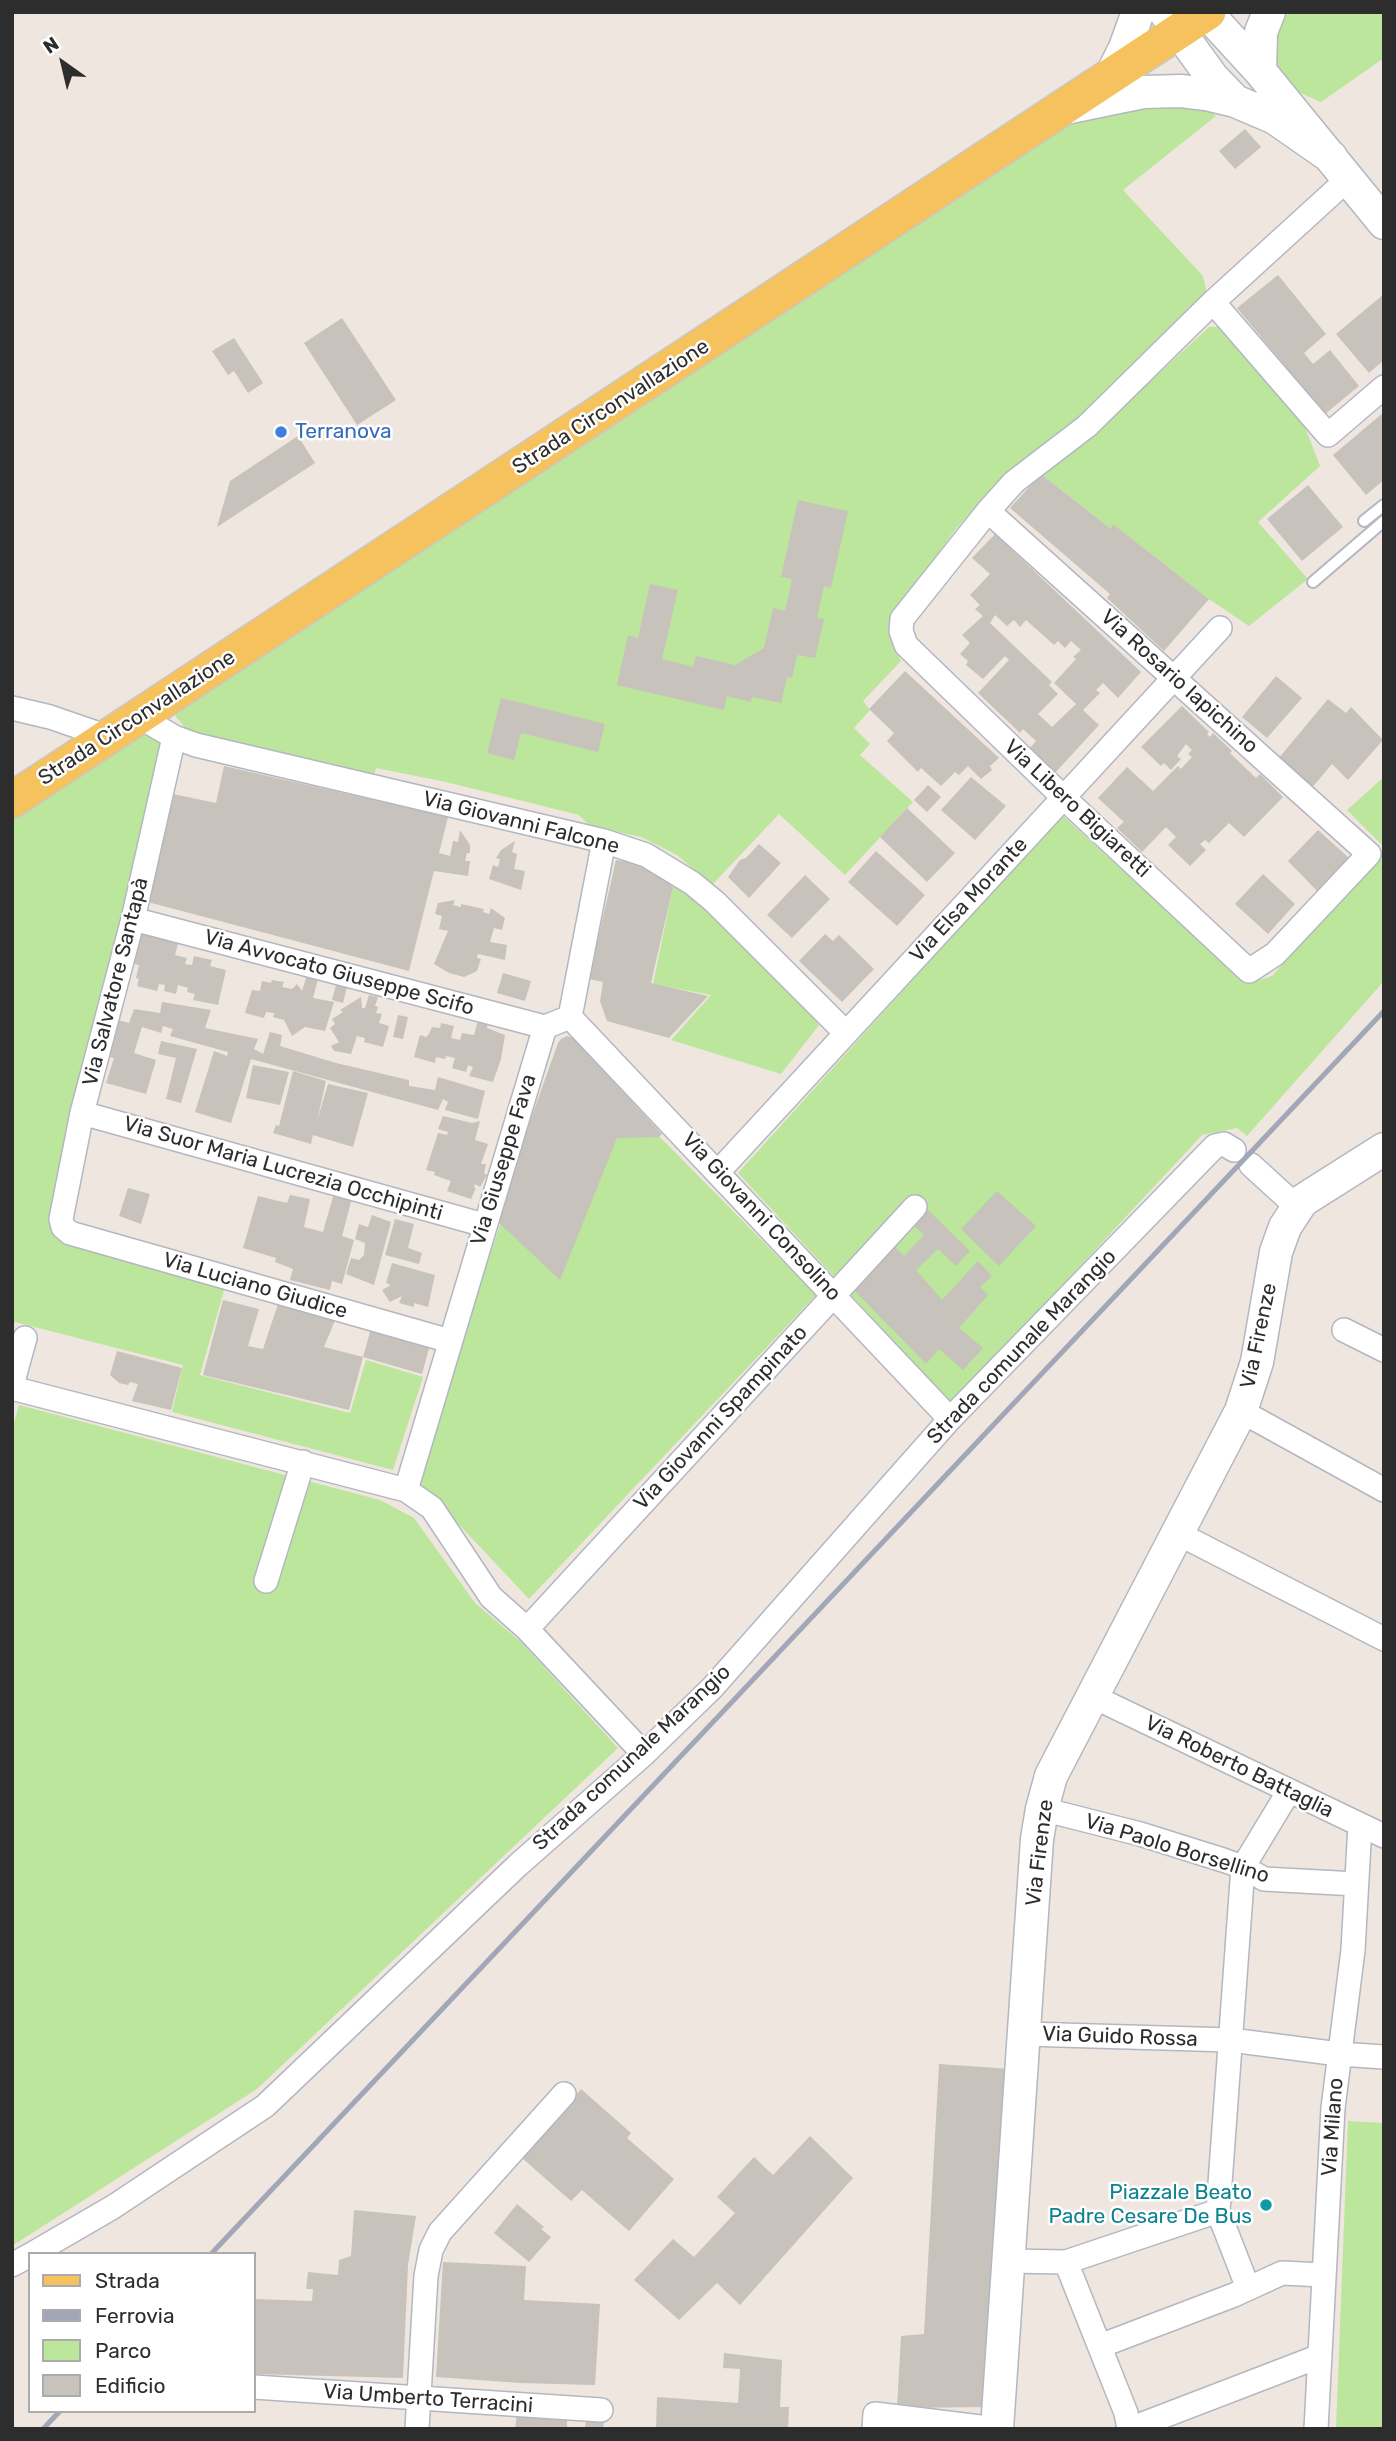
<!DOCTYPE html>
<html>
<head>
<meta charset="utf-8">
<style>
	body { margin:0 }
	#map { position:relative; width:1396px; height:2441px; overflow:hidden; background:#efe6df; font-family:Rubik,sans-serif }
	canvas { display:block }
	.frame { position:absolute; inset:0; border:14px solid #2d2d2d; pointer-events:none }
	.legend { position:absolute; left:28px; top:2252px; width:228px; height:161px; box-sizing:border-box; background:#fff; border:2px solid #ababab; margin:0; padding:9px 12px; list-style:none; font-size:21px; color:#2d2d2d }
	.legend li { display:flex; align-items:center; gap:14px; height:35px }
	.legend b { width:35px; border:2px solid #ababab }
	.north { position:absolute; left:28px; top:28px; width:70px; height:70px; -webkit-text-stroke:5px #fff; paint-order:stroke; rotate:326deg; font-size:19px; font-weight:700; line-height:28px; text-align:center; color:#2d2d2d }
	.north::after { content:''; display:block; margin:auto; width:24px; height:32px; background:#2d2d2d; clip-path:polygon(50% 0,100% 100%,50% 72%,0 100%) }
</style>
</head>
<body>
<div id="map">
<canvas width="1396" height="2441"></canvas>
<div class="frame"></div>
<ul class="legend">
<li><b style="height:9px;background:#f5c25e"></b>Strada</li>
<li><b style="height:9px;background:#a1a7b8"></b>Ferrovia</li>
<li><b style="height:19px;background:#bce69b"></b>Parco</li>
<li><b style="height:19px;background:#c7c2bb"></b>Edificio</li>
</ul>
<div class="north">N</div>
</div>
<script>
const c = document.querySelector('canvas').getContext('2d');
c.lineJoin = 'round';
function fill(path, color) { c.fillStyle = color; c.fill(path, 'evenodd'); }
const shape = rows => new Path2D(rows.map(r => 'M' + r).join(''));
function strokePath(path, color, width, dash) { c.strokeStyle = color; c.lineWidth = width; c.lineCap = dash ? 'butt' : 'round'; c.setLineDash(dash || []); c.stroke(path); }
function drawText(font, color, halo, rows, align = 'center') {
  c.font = font + ' Rubik,sans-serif'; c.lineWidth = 5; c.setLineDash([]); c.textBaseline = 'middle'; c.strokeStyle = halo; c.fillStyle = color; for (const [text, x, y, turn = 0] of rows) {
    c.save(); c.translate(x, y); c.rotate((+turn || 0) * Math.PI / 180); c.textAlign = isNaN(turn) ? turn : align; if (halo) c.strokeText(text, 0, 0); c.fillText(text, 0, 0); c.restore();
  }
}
fill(shape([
	[1288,12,1384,12,1384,58,1321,102,1292,89,1275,61,1275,41],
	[1200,102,1216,116,1123,190,1203,276,1207,294,1062,433,1001,480,955,530,894,614,889,631,901,661,863,701,870,710,854,728,870,744,860,755,913,802,845,875,779,814,712,885,677,855,641,837,590,826,579,815,446,782,376,768,373,778,188,731,176,717,175,709,1076,120,1102,110],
	[1209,327,1218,327,1227,331,1305,427,1320,466,1258,522,1308,579,1249,626,1209,599,1114,525,1111,529,1041,474,1105,423],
	[137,729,160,743,54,1213,56,1230,65,1243,76,1247,225,1287,200,1375,350,1413,366,1360,423,1377,393,1470,172,1412,183,1365,15,1322,12,1331,12,815],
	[1384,777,1384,847,1347,810],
	[1062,815,1247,984,1272,976,1384,852,1384,981,1247,1136,1237,1128,1202,1135,952,1404,738,1173],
	[673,887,681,887,791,994,819,1025,781,1074,671,1040,711,995,653,984],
	[563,1039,816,1295,529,1599,420,1483,427,1441],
	[19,1405,380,1500,414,1518,475,1603,522,1643,618,1748,257,2089,12,2246,12,1430],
	[1348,2121,1384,2123,1384,2429,1336,2429]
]), '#bce69b');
fill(shape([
	[1245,129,1261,147,1235,169,1219,151],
	[1278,275,1326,334,1304,353,1313,364,1330,350,1359,386,1325,414,1237,308],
	[1384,294,1384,360,1369,373,1336,334],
	[342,318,396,400,357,425,304,343],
	[234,338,263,383,248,393,234,371,228,375,212,351],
	[1384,412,1384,480,1366,495,1333,455],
	[298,436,315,463,217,527,230,481],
	[1041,474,1111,529,1113,524,1209,599,1164,651,1107,598,1110,594,1010,508],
	[1308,485,1343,527,1302,561,1267,519],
	[798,500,848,511,831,588,824,586,817,618,824,619,815,658,797,655,792,678,787,677,781,703,752,697,751,702,727,696,724,710,617,685,628,635,638,638,650,584,678,590,662,659,693,667,696,656,735,665,764,648,773,608,785,611,792,579,781,577],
	[995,534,1141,672,1118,698,1103,683,1096,690,1100,693,1083,710,1099,725,1055,773,1029,749,1036,741,1023,729,1020,733,978,693,1009,660,1005,656,983,679,966,665,968,661,960,654,970,643,962,635,983,616,975,609,980,605,970,595,990,574,972,558],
	[995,615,1007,626,1014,620,1020,627,1026,620,1054,645,1058,641,1065,648,1071,641,1081,650,1073,657,1076,659,1054,683,1076,704,1052,727,1038,714,1058,694,1049,685,1052,682,990,623],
	[905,671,999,758,990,766,992,770,981,779,968,766,959,775,955,772,941,786,921,768,918,772,887,741,894,733,869,709],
	[1276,676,1302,698,1267,738,1242,717],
	[501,698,605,724,598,752,521,733,514,760,487,753],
	[1328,699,1346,713,1351,707,1383,740,1348,780,1332,764,1310,790,1278,759],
	[1182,706,1209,732,1207,734,1210,737,1213,733,1232,751,1230,753,1233,756,1256,778,1260,774,1283,797,1244,837,1229,823,1209,843,1205,840,1200,844,1206,850,1190,866,1168,845,1176,837,1166,827,1142,852,1117,828,1124,822,1098,798,1127,767,1153,791,1178,766,1181,769,1192,757,1188,754,1192,750,1186,744,1177,756,1181,759,1171,770,1164,763,1161,766,1141,747],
	[224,766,448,817,439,853,450,856,453,841,458,842,460,830,470,845,470,853,467,853,465,861,470,861,468,876,434,871,409,971,144,901,173,794,216,803],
	[971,777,1006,806,975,840,941,810],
	[928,785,941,797,927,812,914,800],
	[907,808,955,853,927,882,880,837],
	[1318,830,1349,858,1318,892,1288,861],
	[515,841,512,852,517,854,514,869,525,871,521,890,489,879,493,865,498,867,500,859,496,858,501,850],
	[759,844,781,863,749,898,728,877,740,860,746,858],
	[876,851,925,895,897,926,848,882],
	[616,860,650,864,673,887,651,983,708,996,669,1038,607,1021,600,1001,603,982,589,979],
	[1263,874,1295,904,1268,934,1235,904],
	[805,875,830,899,792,938,767,915],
	[455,900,453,905,461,907,461,904,484,909,483,912,489,914,491,908,505,918,502,930,494,928,490,942,507,945,505,960,478,954,477,958,481,959,477,971,464,977,449,973,434,964,448,931,439,929,442,916,435,914,438,903],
	[136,930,179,940,175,955,187,958,185,964,192,965,194,956,212,960,210,966,226,970,218,1005,193,1000,195,994,187,992,188,988,178,985,176,994,164,991,165,985,159,984,157,991,137,986,139,979,136,978,139,965,128,962],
	[825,934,833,941,839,935,874,969,842,1002,799,961],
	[503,973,531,981,525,1001,497,993],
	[307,975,318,979,313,998,334,1002,325,1031,305,1027,292,1036,284,1020,273,1017,274,1013,266,1012,264,1018,245,1013,252,990,260,991,262,981,271,983,272,980,284,982,282,987,292,989,297,984,302,991],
	[336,985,347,987,343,1003,332,1000],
	[369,995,378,997,375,1006,378,1007,376,1013,382,1014,379,1023,389,1026,383,1047,364,1042,365,1038,357,1036,351,1054,334,1051,331,1046,339,1042,330,1028,335,1024,332,1019,343,1012,340,1010,361,997,362,1008,365,1008],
	[162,1002,211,1010,205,1028,258,1039,254,1049,263,1054,270,1032,282,1035,280,1046,336,1063,409,1080,409,1086,435,1090,438,1077,485,1091,478,1119,445,1110,448,1102,443,1099,438,1110,251,1059,231,1123,195,1112,214,1051,227,1056,228,1052,170,1036,173,1029,163,1026,161,1033,142,1027,134,1053,156,1060,146,1094,106,1083,114,1058,103,1055,114,1019,129,1023,134,1009,160,1013],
	[398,1015,408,1017,403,1039,393,1037],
	[478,1020,488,1022,487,1028,505,1035,501,1059,493,1082,469,1076,473,1067,468,1065,466,1072,452,1068,455,1058,446,1056,445,1059,436,1057,435,1063,414,1057,420,1035,426,1037,429,1034,432,1027,440,1028,441,1023,454,1026,451,1038,460,1040,462,1033,474,1035],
	[567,1036,573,1038,662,1134,659,1137,617,1138,560,1280,495,1219,558,1043,561,1039],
	[161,1041,197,1049,181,1103,166,1099,176,1058,158,1054],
	[253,1065,289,1072,280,1105,246,1098],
	[293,1071,326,1081,317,1121,328,1084,368,1093,353,1147,313,1135,311,1144,273,1133,276,1125,279,1126],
	[443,1116,472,1123,480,1121,475,1140,488,1144,481,1164,486,1164,484,1173,487,1175,480,1187,475,1184,474,1188,476,1188,471,1199,447,1191,451,1181,434,1175,435,1172,426,1170,438,1133,447,1135,448,1132,438,1129],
	[128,1188,150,1194,141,1224,119,1216],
	[997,1191,1036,1226,999,1266,961,1229],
	[334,1193,352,1198,342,1236,354,1240,342,1284,332,1281,330,1290,290,1280,293,1269,275,1262,276,1258,243,1248,258,1196,287,1203,290,1195,310,1199,304,1227,323,1232],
	[928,1210,970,1251,956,1266,938,1249,916,1270,942,1300,978,1261,992,1276,980,1287,988,1295,959,1328,983,1348,963,1370,939,1349,926,1364,853,1289,893,1245,904,1256,924,1235,913,1225],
	[372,1215,391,1222,374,1285,346,1274,351,1258,359,1260,364,1255,365,1243,355,1239,359,1224,368,1227],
	[395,1219,414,1224,408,1248,422,1253,419,1264,385,1255],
	[392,1263,435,1275,428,1307,414,1303,414,1307,399,1303,402,1296,390,1302,382,1290,391,1285,386,1283],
	[223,1300,259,1309,248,1346,263,1349,279,1301,336,1318,324,1347,363,1357,372,1325,431,1341,422,1374,363,1357,349,1410,203,1375],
	[117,1351,182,1368,171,1410,132,1401,138,1384,130,1382,128,1385,119,1383,110,1375],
	[939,2064,1011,2069,986,2407,897,2408,901,2336,924,2334],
	[581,2089,631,2133,627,2138,674,2179,629,2231,582,2190,571,2201,522,2158],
	[810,2136,853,2178,740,2305,717,2283,679,2320,634,2280,673,2239,694,2257,735,2213,717,2197,754,2157,773,2175],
	[517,2204,544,2227,541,2229,551,2237,529,2262,494,2233],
	[354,2210,416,2216,408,2265,403,2378,254,2374,254,2299,312,2301,313,2289,306,2289,308,2272,338,2275,339,2260,351,2256],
	[443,2262,526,2266,524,2300,600,2304,595,2385,520,2383,436,2377],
	[724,2353,782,2360,780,2407,789,2407,788,2429,656,2429,657,2397,738,2403,740,2369,723,2368],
	[517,2415,567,2418,567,2429,515,2429],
	[586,2418,604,2419,603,2429,585,2429]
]), '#c7c2bb');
const lane = shape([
	[1364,521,1384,505],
	[1313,582,1384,521]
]);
const street = shape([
	[1213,302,1328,435,1384,387],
	[988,511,1369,854,1275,954,1249,971,1064,798,906,645,901,631,902,619,988,511,1014,482,1087,426,1213,302,1349,178],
	[12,708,50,717,108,737],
	[140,717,174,737,196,745,604,841,646,855,692,883,715,902,846,1033],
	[174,737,133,919,82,1113,61,1219,63,1227,70,1233,450,1341],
	[133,919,545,1027],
	[570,1017,950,1419],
	[82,1113,484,1225],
	[1251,1165,1297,1207],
	[718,1172,1220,628],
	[1344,1330,1384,1350],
	[12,1385,25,1338],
	[12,1388,406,1490,432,1508,491,1597,527,1629,644,1754],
	[1241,1411,1384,1490],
	[406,1490,545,1027,570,1017,604,841],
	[1177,1533,1384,1639],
	[266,1581,303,1462],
	[527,1629,915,1207],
	[1094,1697,1384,1836],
	[1042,1809,1140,1834,1223,1860,1243,1867,1264,1879,1356,1884],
	[1025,2034,1231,2040,1339,2054,1384,2057],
	[32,2254,113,2207,265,2106,518,1865,644,1754,713,1687,950,1419,1215,1146,1224,1144,1234,1150],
	[1008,2261,1066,2262,1218,2211],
	[1066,2262,1126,2413,1129,2429],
	[12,2265,30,2255],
	[1248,2288,1218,2211,1243,1867,1289,1791],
	[1100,2346,1234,2295,1282,2273,1324,2275],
	[254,2387,601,2410],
	[417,2429,426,2276,431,2250,440,2232,564,2094],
	[874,2429,875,2414,996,2429],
	[1130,2429,1320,2356],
	[1316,2429,1333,2108,1353,1950,1360,1825]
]);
const secondary = shape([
	[1165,12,1212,77,1235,101],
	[1206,12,1260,71],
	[1269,12,1261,32,1260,71,1384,223],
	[1110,78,1125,48,1138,12],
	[1070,107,1143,92,1181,91,1206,94,1235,101,1275,118,1331,157],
	[997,2429,1037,1839,1042,1809,1051,1776,1241,1411,1257,1362,1276,1252,1285,1227,1302,1201,1384,1149]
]);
const primary = shape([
	[12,800,1208,12]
]);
strokePath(lane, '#b3b7c1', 14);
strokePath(street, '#b3b7c1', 26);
strokePath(secondary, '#b3b7c1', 35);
strokePath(primary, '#c8c8c8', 38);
strokePath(lane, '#fff', 10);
strokePath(street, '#fff', 23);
strokePath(secondary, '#fff', 32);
strokePath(primary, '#f5c25e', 35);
strokePath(shape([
	[211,2254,1384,1011],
	[43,2429,60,2411]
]), '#a1a7b8', 5);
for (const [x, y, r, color] of [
	[281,432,7,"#3f7fe0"],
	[1266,2205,7,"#0f9aa8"]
]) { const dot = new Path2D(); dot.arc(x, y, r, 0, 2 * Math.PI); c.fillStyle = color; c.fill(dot); strokePath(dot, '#fff', 2.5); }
drawText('21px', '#2d2d2d', '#fff', [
	["Strada Circonvallazione",611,407,-33],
	["Via Rosario Iapichino",1179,682,42],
	["Strada Circonvallazione",137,718,-33],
	["Via Libero Bigiaretti",1077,809,43],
	["Via Giovanni Falcone",521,823,14],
	["Via Elsa Morante",969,900,-47],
	["Via Avvocato Giuseppe Scifo",339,973,15],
	["Via Salvatore Santapà",116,982,-76],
	["Via Giuseppe Fava",504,1160,-73],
	["Via Suor Maria Lucrezia Occhipinti",283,1169,16],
	["Via Giovanni Consolino",761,1217,47],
	["Via Luciano Giudice",255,1286,16],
	["Via Firenze",1259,1336,-78],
	["Strada comunale Marangio",1022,1347,-46],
	["Via Giovanni Spampinato",721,1418,-47],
	["Strada comunale Marangio",632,1758,-43],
	["Via Roberto Battaglia",1239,1767,26],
	["Via Paolo Borsellino",1177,1849,17],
	["Via Firenze",1040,1853,-83],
	["Via Guido Rossa",1120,2037,2],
	["Via Milano",1333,2127,-86],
	["Via Umberto Terracini",428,2399,4]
]);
drawText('21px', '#366cbe', '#fff', [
	["Terranova",295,432]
], 'left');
drawText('21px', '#0d838f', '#fff', [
	["Piazzale Beato",1252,2193],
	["Padre Cesare De Bus",1252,2217]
], 'right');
</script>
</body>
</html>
